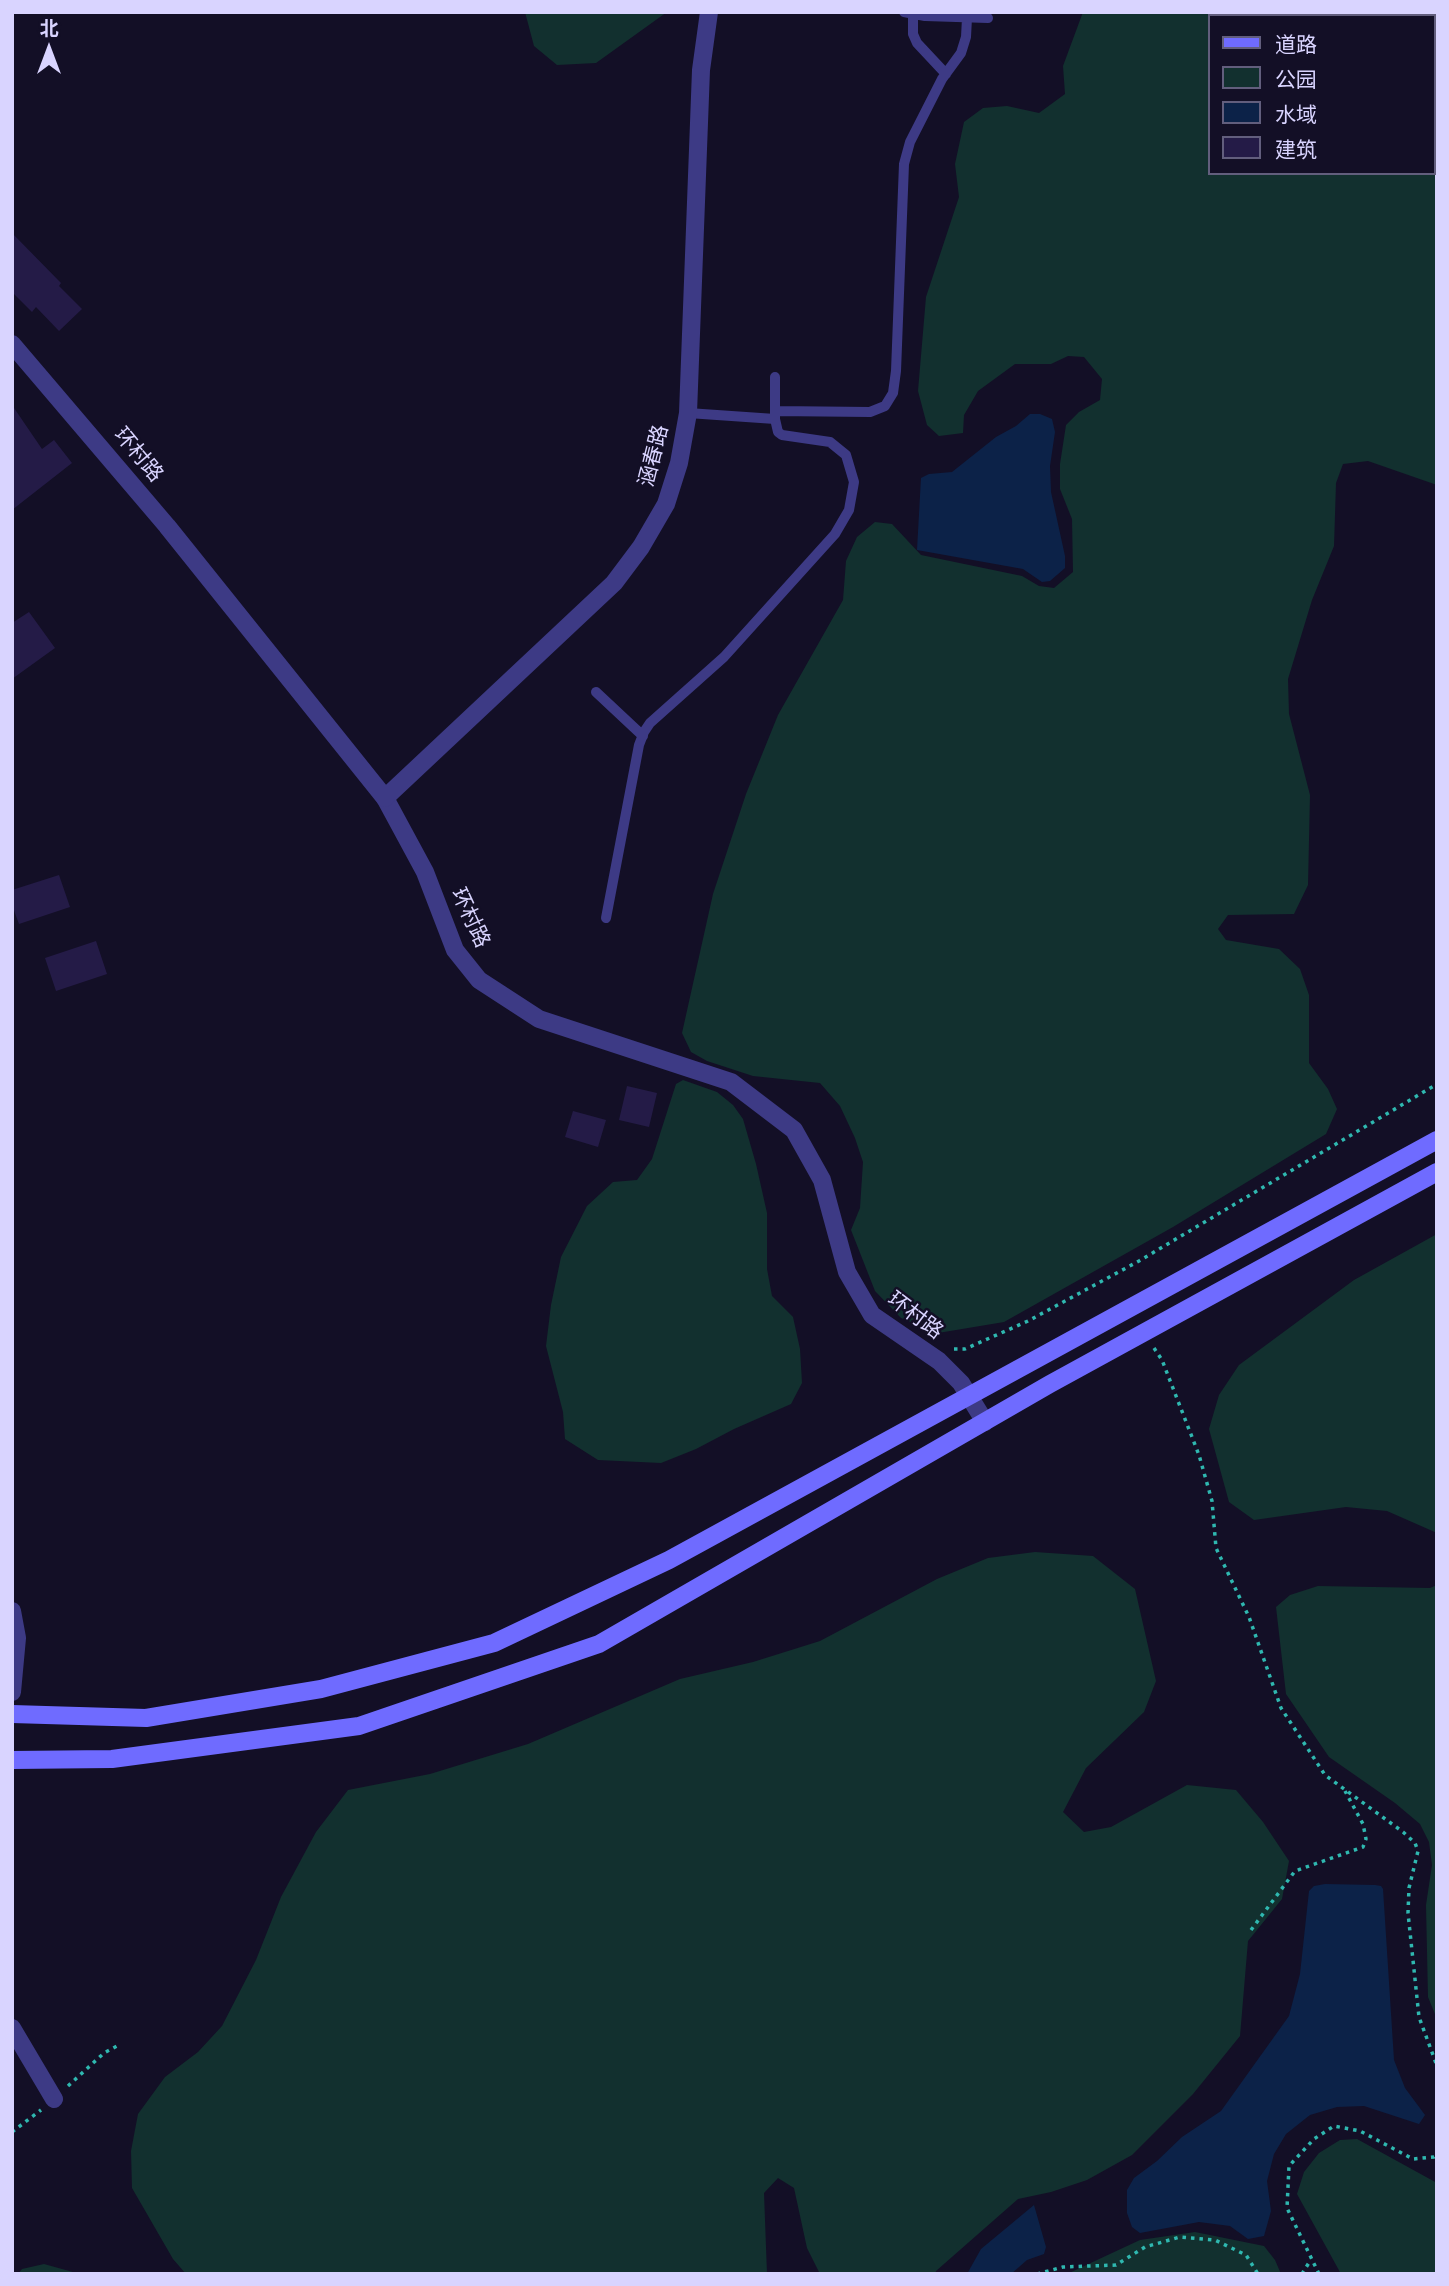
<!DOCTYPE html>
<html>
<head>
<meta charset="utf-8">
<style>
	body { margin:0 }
	#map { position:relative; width:1449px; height:2286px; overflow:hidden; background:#130f26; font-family:"PT Sans Narrow","Noto Sans SC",sans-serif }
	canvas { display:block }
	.frame { position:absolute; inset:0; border:14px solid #d9d4ff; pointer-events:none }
	.legend { position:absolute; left:1208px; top:14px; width:228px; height:161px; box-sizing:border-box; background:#130f26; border:2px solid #625e7d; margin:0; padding:9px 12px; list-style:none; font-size:21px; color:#d9d4ff }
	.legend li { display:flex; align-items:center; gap:14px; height:35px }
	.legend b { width:35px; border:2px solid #625e7d }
	.north { position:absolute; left:14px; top:14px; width:70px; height:70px; -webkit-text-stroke:5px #130f26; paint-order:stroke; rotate:0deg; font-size:19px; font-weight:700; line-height:28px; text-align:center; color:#d9d4ff }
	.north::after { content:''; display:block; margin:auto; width:24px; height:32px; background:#d9d4ff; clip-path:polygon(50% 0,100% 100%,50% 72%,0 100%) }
</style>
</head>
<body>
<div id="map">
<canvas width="1449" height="2286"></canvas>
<div class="frame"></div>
<ul class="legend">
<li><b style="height:9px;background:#6f6bff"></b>道路</li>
<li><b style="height:19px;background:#12302f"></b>公园</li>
<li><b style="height:19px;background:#0c2248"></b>水域</li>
<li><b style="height:19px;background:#241b47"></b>建筑</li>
</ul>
<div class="north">北</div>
</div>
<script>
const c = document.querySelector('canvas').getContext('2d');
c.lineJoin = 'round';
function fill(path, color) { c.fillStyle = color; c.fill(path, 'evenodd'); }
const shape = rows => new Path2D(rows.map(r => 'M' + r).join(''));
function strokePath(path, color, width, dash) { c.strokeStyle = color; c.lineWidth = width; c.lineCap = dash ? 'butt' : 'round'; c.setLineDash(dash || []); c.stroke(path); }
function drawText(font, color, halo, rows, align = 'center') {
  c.font = font + ' "PT Sans Narrow","Noto Sans SC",sans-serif'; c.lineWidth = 5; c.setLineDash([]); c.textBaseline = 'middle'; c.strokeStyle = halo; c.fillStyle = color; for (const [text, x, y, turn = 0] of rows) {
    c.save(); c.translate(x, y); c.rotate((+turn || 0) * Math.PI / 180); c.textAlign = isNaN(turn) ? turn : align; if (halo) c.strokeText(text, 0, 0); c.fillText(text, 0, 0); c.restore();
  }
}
fill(shape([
	[525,12,667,12,596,63,557,65,534,46],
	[1083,12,1437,12,1437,485,1368,461,1343,464,1336,483,1334,546,1312,600,1288,679,1289,714,1310,795,1308,885,1294,914,1228,915,1218,929,1226,940,1279,949,1300,969,1309,995,1309,1063,1328,1089,1337,1109,1326,1134,1173,1227,1004,1322,938,1333,901,1318,875,1291,851,1230,860,1208,863,1162,855,1138,840,1106,820,1083,753,1076,707,1061,691,1052,682,1033,713,894,746,794,778,715,843,600,846,561,857,537,875,522,892,524,921,555,1022,576,1039,586,1054,588,1073,572,1072,519,1060,489,1060,464,1066,425,1079,412,1100,400,1102,379,1084,357,1068,356,1051,364,1015,364,978,391,964,415,963,433,939,436,927,425,918,391,926,297,959,197,955,164,964,122,983,108,1007,106,1039,113,1065,94,1063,66],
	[1209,16,1433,16,1433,173,1209,173],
	[683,1080,717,1092,733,1105,743,1119,756,1164,767,1213,767,1269,772,1296,793,1317,800,1349,802,1383,791,1404,734,1429,696,1449,661,1463,598,1460,565,1439,563,1412,546,1346,551,1305,561,1257,587,1206,613,1182,637,1180,652,1159,676,1084],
	[1437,1234,1437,1533,1387,1511,1346,1507,1254,1520,1229,1502,1209,1429,1219,1395,1239,1365,1354,1280],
	[1035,1552,1093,1556,1135,1589,1156,1681,1144,1712,1086,1768,1063,1812,1084,1832,1111,1827,1187,1785,1236,1790,1263,1822,1289,1861,1282,1899,1248,1941,1240,2036,1193,2094,1132,2155,1087,2180,1051,2192,1018,2199,936,2271,935,2274,820,2274,807,2248,794,2188,778,2178,764,2193,767,2274,186,2274,173,2259,132,2188,131,2151,138,2114,165,2077,198,2052,222,2026,256,1960,281,1897,316,1832,348,1790,430,1774,528,1744,680,1679,753,1662,820,1641,937,1579,988,1558],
	[1437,1585,1437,2019,1428,1997,1426,1905,1432,1865,1429,1842,1420,1824,1395,1803,1329,1757,1286,1694,1276,1607,1290,1595,1318,1586,1430,1588],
	[1357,2139,1437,2183,1437,2274,1341,2274,1297,2194,1304,2172,1319,2153,1340,2140],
	[1195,2232,1264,2246,1275,2260,1281,2274,1067,2274,1140,2240],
	[44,2264,80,2274,18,2274,22,2269]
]), '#12302f');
fill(shape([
	[1030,414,1040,414,1052,419,1055,432,1050,466,1051,492,1065,556,1065,568,1050,581,1042,582,1023,569,917,550,921,478,929,474,952,472,996,437,1016,426],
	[1325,1884,1375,1885,1381,1886,1383,1889,1394,2060,1405,2088,1425,2115,1419,2124,1364,2106,1337,2107,1310,2115,1286,2134,1274,2154,1267,2181,1271,2211,1264,2236,1248,2239,1230,2226,1199,2222,1140,2233,1132,2227,1127,2213,1127,2190,1134,2178,1157,2161,1182,2137,1221,2111,1289,2016,1300,1974,1309,1891,1314,1886],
	[1034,2205,1046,2247,1044,2254,1027,2260,1011,2274,967,2274,981,2249]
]), '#0c2248');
fill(shape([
	[12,233,61,283,59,286,82,309,59,331,36,307,32,312,12,292],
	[12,405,42,449,54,440,72,463,12,510],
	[29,612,55,648,12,679,12,623],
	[59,875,70,907,19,924,12,905,12,890],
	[96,941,107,974,56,991,45,958],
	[627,1086,657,1093,649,1127,619,1120],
	[573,1111,606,1120,598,1147,565,1137]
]), '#241b47');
strokePath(shape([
	[1154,1348,1162,1360,1199,1455,1212,1501,1216,1548,1249,1617,1281,1708,1325,1775,1403,1832,1415,1843,1418,1851,1409,1888,1408,1913,1419,2017,1437,2066],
	[954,1349,965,1349,1028,1321,1139,1261,1437,1084],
	[1251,1930,1295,1871,1363,1847,1366,1839,1363,1824,1345,1791],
	[68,2086,104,2053,117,2046],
	[12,2132,41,2110],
	[1037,2274,1063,2267,1116,2265,1145,2247,1180,2237,1215,2240,1246,2255,1258,2274],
	[1302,2274,1310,2261],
	[1319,2274,1287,2208,1289,2166,1314,2139,1334,2126,1360,2131,1413,2159,1434,2157,1437,2154]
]), '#2fb8b0', 3.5, [3.5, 5]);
strokePath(shape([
	[904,12,925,16,988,18],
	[913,14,913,34,917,43,946,74],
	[775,411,870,412,885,406,893,393,896,371,904,164,910,142,942,79,961,53,966,37,967,18],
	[688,413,775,419],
	[596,692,643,736],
	[606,918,639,745,644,732,650,723,724,657,835,534,849,510,854,482,846,455,830,442,782,435,778,432,775,419,775,377]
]), '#3d3a85', 10);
strokePath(shape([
	[385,798,425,872,455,950,479,980,539,1019,731,1082,794,1130,822,1180,847,1272,872,1315,939,1361,961,1383,985,1422],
	[12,1611,17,1638,12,1692],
	[12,2028,54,2099]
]), '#3d3a85', 18);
strokePath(shape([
	[12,344,167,526,385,798,614,583,641,547,666,504,679,463,688,413,701,70,709,12]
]), '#3d3a85', 18);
strokePath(shape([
	[12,1714,146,1718,321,1689,494,1643,669,1560,1437,1140],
	[12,1760,112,1759,359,1726,599,1644,1050,1384,1437,1172]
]), '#6f6bff', 18);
drawText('21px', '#d9d4ff', '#130f26', [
	["环村路",138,455,50],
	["涵春路",654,456,-76],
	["环村路",470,918,65],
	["环村路",915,1316,37]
]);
</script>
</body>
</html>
